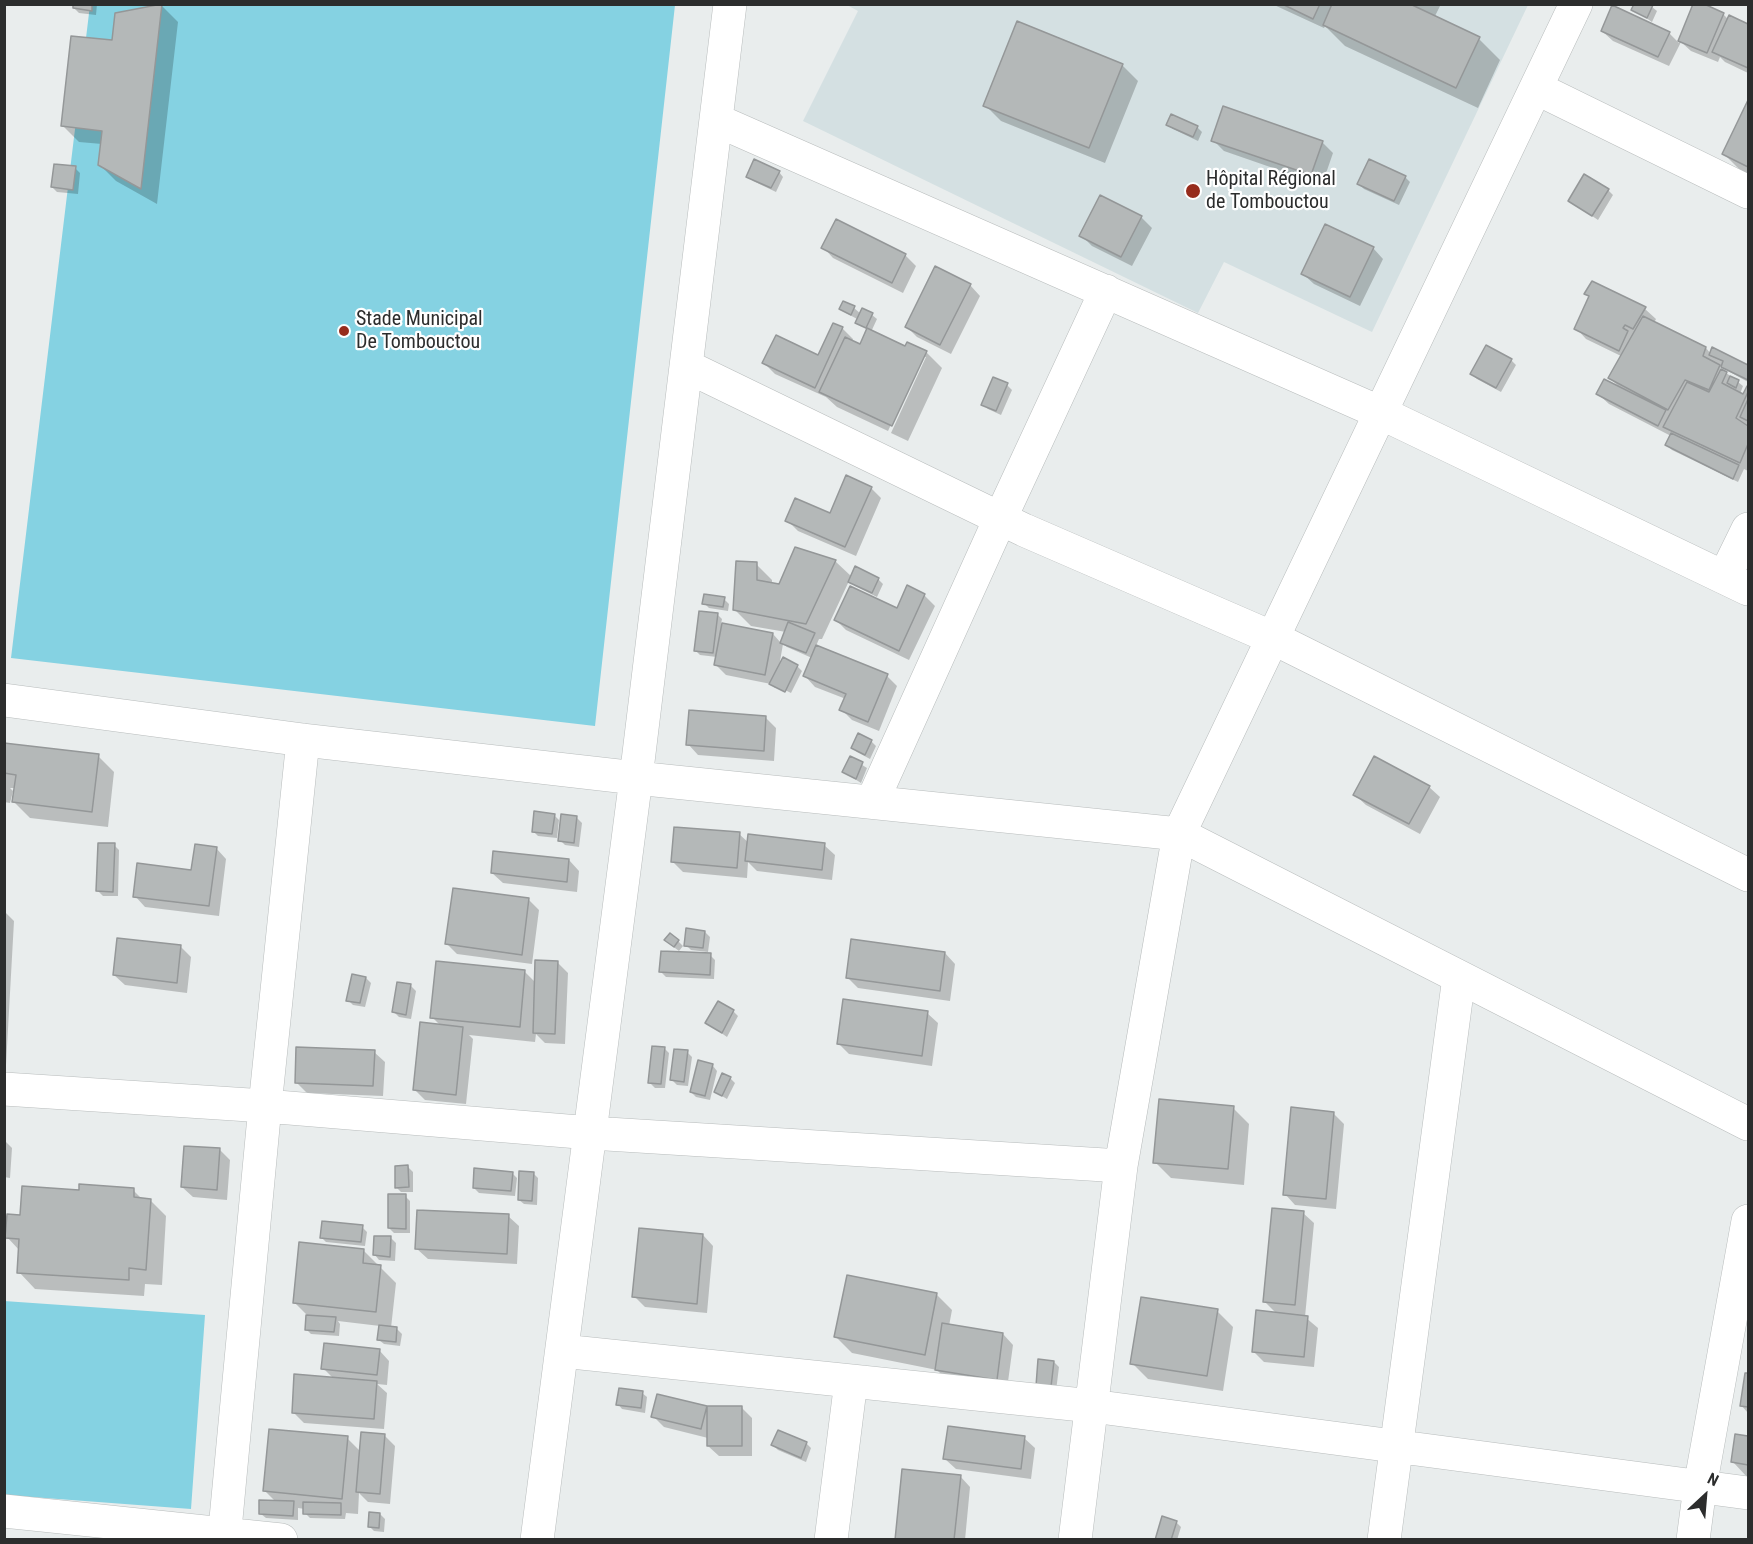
<!DOCTYPE html>
<html>
<head>
<meta charset="utf-8">
<style>
	body { margin:0 }
	#map { position:relative; width:1753px; height:1544px; overflow:hidden; background:#e9eded; font-family:"Roboto Condensed",sans-serif }
	canvas { display:block }
	.frame { position:absolute; inset:0; border:6px solid #2c2d2d; pointer-events:none }
	.north { position:absolute; left:1675px; top:1466px; width:60px; height:60px; -webkit-text-stroke:4px #fff; paint-order:stroke; rotate:26deg; font-size:16px; font-weight:700; line-height:24px; text-align:center; color:#2c2d2d }
	.north::after { content:''; display:block; margin:auto; width:21px; height:27px; background:#2c2d2d; clip-path:polygon(50% 0,100% 100%,50% 72%,0 100%) }
</style>
</head>
<body>
<div id="map">
<canvas width="1753" height="1544"></canvas>
<div class="frame"></div>
<div class="north">N</div>
</div>
<script>
const c = document.querySelector('canvas').getContext('2d');
c.lineJoin = 'round';
function fill(path, color) { c.fillStyle = color; c.fill(path, 'evenodd'); }
const shape = rows => new Path2D(rows.map(r => 'M' + r).join(''));
function strokePath(path, color, width, dash) { c.strokeStyle = color; c.lineWidth = width; c.lineCap = dash ? 'butt' : 'round'; c.setLineDash(dash || []); c.stroke(path); }
function drawText(font, color, halo, rows, align = 'center') {
  c.font = font + ' "Roboto Condensed",sans-serif'; c.lineWidth = 4.5; c.setLineDash([]); c.textBaseline = 'middle'; c.strokeStyle = halo; c.fillStyle = color; for (const [text, x, y, turn = 0] of rows) {
    c.save(); c.translate(x, y); c.rotate((+turn || 0) * Math.PI / 180); c.textAlign = isNaN(turn) ? turn : align; if (halo) c.strokeText(text, 0, 0); c.fillText(text, 0, 0); c.restore();
  }
}
fill(shape([
	[847,5,1528,5,1372,332,1224,262,1198,313,803,121,858,11]
]), '#d4e0e2');
fill(shape([
	[90,5,675,5,595,726,11,658],
	[4,1301,205,1315,191,1509,5,1495]
]), '#85d2e2');
fill(shape([
	[75,4,97,4,96,15,79,13,74,8],
	[1272,4,1441,4,1434,18,1479,39,1500,60,1478,108,1345,46,1325,26,1324,28],
	[1695,4,1723,14,1729,20,1730,17,1748,25,1748,73,1725,62,1720,57,1718,62,1691,51,1681,42,1669,66,1613,41,1602,31,1613,7,1670,34,1679,43],
	[162,6,178,22,157,204,116,181,100,165,102,144,79,142,63,126,113,42],
	[1652,7,1657,11,1652,22,1633,9],
	[1122,65,1138,81,1105,163,1001,121,985,105],
	[1748,103,1748,174,1740,170,1724,154],
	[1168,125,1197,127,1202,132,1198,141,1173,129],
	[1213,140,1322,142,1333,153,1322,185,1224,151],
	[75,168,80,173,78,194,57,192,52,187],
	[779,172,783,177,776,192,753,181,748,176],
	[1405,177,1410,182,1399,205,1364,189,1359,184],
	[1608,190,1613,195,1598,220,1570,201],
	[1141,217,1152,228,1132,266,1092,246,1081,235],
	[823,247,905,255,916,266,903,293,833,258],
	[1373,248,1383,259,1360,306,1314,284,1303,274],
	[1592,283,1645,309,1656,319,1654,323,1706,348,1711,354,1713,349,1748,366,1748,382,1728,371,1721,365,1720,368,1743,386,1740,394,1744,396,1747,389,1748,390,1748,471,1744,469,1738,482,1672,450,1667,445,1671,436,1609,404,1598,394,1621,389,1610,378,1621,356,1586,339,1576,328,1590,298,1586,294],
	[970,285,980,296,951,354,917,337,907,327],
	[844,303,854,308,861,314,872,315,877,319,871,332,905,348,907,344,926,352,942,368,908,441,891,433,926,357,923,357,888,431,837,407,826,397,775,374,764,363,819,357,834,325,843,329,853,339,852,342,860,346,868,330,857,322,859,320,846,313,841,308],
	[1511,360,1516,365,1501,392,1477,379,1472,374],
	[994,379,1007,385,1012,390,1001,415,988,409,983,404],
	[871,488,881,498,856,556,798,531,787,520,830,515],
	[835,561,852,577,878,579,883,584,877,597,855,586,849,581,822,639,819,639,816,646,887,676,897,686,879,731,852,720,841,709,846,699,815,687,805,676,812,658,787,647,783,644,779,667,797,666,802,671,791,693,775,685,775,688,771,684,726,675,715,664,717,657,700,655,695,650,717,614,722,619,721,624,773,634,781,643,786,632,751,626,735,610,756,564,772,580,772,584,780,586],
	[908,587,925,596,935,606,909,660,846,630,835,619,897,610],
	[724,599,729,604,728,611,709,608,704,603],
	[766,718,776,728,774,761,698,755,688,744],
	[871,741,876,746,870,759,857,752,852,748],
	[4,744,98,756,114,772,108,827,30,818,14,802,16,788,10,788,13,791,10,803,4,802],
	[851,758,867,768,861,783,844,772],
	[1429,787,1440,797,1420,834,1366,805,1355,795],
	[554,815,559,820,557,838,538,836,533,831],
	[577,818,582,823,579,847,565,845,560,840],
	[739,834,749,843,824,845,835,855,832,880,757,871,748,862,747,878,683,872,673,862],
	[114,845,119,850,118,896,103,896,98,891],
	[216,848,226,859,219,916,145,907,135,896,193,872],
	[569,860,579,871,577,892,503,883,492,873],
	[528,899,539,910,532,964,457,954,447,944],
	[4,911,14,921,6,1065,4,1064],
	[705,932,710,937,708,952,691,950,686,945],
	[678,941,683,946,679,951,671,945],
	[180,946,191,957,187,993,125,985,114,975],
	[945,953,955,964,950,1001,858,988,847,977],
	[710,955,715,960,714,979,666,977,661,972],
	[557,962,568,973,565,1044,545,1043,536,1034,535,1042,469,1035,473,1039,466,1104,425,1100,414,1089,441,1026,432,1017,524,971,536,983],
	[353,976,366,978,371,983,365,1007,353,1005,348,1000],
	[411,986,416,991,411,1019,399,1017,394,1012],
	[733,1011,738,1016,727,1037,707,1023],
	[927,1013,938,1023,932,1066,849,1054,838,1043],
	[664,1048,669,1053,665,1088,655,1088,650,1083],
	[374,1052,385,1062,383,1096,307,1093,296,1082],
	[687,1052,692,1057,688,1086,677,1085,672,1080],
	[713,1066,717,1071,710,1100,696,1097,691,1092],
	[730,1078,735,1083,727,1099,715,1092],
	[1233,1108,1249,1124,1244,1185,1171,1178,1155,1162],
	[1333,1113,1344,1124,1336,1209,1295,1205,1285,1194],
	[4,1140,12,1148,10,1178,4,1177],
	[220,1150,230,1160,227,1200,193,1197,182,1187],
	[408,1167,413,1172,413,1192,401,1192,396,1187],
	[512,1173,517,1178,515,1196,479,1193,474,1188],
	[533,1173,538,1178,537,1205,524,1204,519,1200],
	[133,1190,143,1200,150,1200,166,1216,162,1285,145,1284,144,1296,35,1289,19,1272,20,1251,7,1237,80,1191],
	[405,1196,410,1201,410,1233,394,1233,389,1228],
	[1303,1213,1314,1223,1305,1317,1318,1328,1314,1367,1264,1362,1254,1352,1277,1314,1265,1302],
	[508,1216,519,1226,517,1264,428,1259,417,1249],
	[362,1227,367,1232,365,1246,326,1242,321,1237],
	[703,1235,713,1246,707,1313,645,1307,634,1296],
	[391,1238,396,1243,395,1261,379,1260,375,1255],
	[364,1251,396,1283,391,1328,397,1329,402,1334,400,1346,384,1344,379,1340,380,1326,338,1321,340,1324,339,1336,311,1334,306,1329,308,1316,294,1302],
	[936,1294,952,1310,949,1326,1003,1334,1013,1345,1007,1389,947,1380,937,1370,852,1353,836,1337],
	[1217,1311,1233,1327,1223,1391,1148,1379,1132,1363],
	[379,1350,389,1361,387,1385,377,1384,387,1393,384,1429,304,1423,293,1412,334,1379,323,1368],
	[1054,1362,1059,1367,1056,1391,1037,1385],
	[1746,1375,1748,1375,1748,1413,1741,1405],
	[642,1393,647,1397,645,1413,622,1409,618,1404],
	[706,1408,742,1408,752,1418,752,1456,719,1456,708,1446,708,1438,664,1427,653,1416],
	[384,1435,395,1446,390,1504,368,1502,359,1493,358,1514,346,1513,345,1519,310,1518,305,1513,305,1509,298,1508,298,1520,266,1518,261,1514,276,1502,265,1491,347,1438,361,1452],
	[1737,1435,1748,1437,1748,1478,1733,1462],
	[1024,1438,1035,1448,1031,1479,956,1469,945,1459],
	[806,1443,811,1448,806,1462,778,1450,773,1445],
	[960,1476,970,1487,965,1540,896,1540],
	[380,1514,385,1519,384,1532,374,1531,369,1526],
	[1176,1522,1181,1527,1177,1540,1156,1540]
]), '#0003');
const building = shape([
	[73,4,92,4,92,11,73,8,73,4],
	[162,4,141,189,98,165,102,131,61,126,71,36,112,40,115,13,162,4],
	[1282,4,1320,4,1313,19,1282,4],
	[1332,4,1410,4,1480,37,1456,88,1323,25,1332,4],
	[1634,4,1651,4,1653,5,1647,18,1631,10,1634,4],
	[1693,4,1704,4,1724,13,1707,53,1678,41,1693,4],
	[1612,5,1670,32,1658,57,1601,31,1612,5],
	[1729,15,1748,24,1748,68,1712,52,1729,15],
	[1017,21,1123,64,1089,148,983,106,1017,21],
	[1748,100,1748,167,1722,154,1748,100],
	[1223,106,1323,141,1311,175,1211,141,1223,106],
	[1171,114,1198,126,1193,137,1166,125,1171,114],
	[754,159,780,171,771,188,746,177,754,159],
	[1369,159,1406,176,1394,201,1357,184,1369,159],
	[54,164,76,166,73,190,51,187,54,164],
	[1584,174,1609,189,1592,216,1568,201,1584,174],
	[1100,195,1142,216,1121,257,1079,236,1100,195],
	[836,219,906,254,892,283,821,248,836,219],
	[1325,224,1374,247,1350,297,1301,274,1325,224],
	[935,266,971,284,940,345,905,327,935,266],
	[1592,281,1646,307,1633,329,1625,325,1623,328,1628,331,1619,351,1574,329,1589,296,1584,294,1592,281],
	[843,301,855,306,851,315,839,309,843,301],
	[862,308,873,313,866,328,855,323,862,308],
	[1643,316,1706,347,1703,356,1720,365,1709,390,1685,380,1668,410,1608,378,1643,316],
	[833,323,843,327,815,388,762,363,776,335,818,355,833,323],
	[867,328,905,346,907,342,927,351,892,426,819,392,845,337,860,344,867,328],
	[1486,345,1512,359,1496,388,1470,374,1486,345],
	[1712,347,1748,365,1748,380,1721,367,1723,361,1709,355,1712,347],
	[1721,369,1727,372,1722,383,1743,394,1747,386,1748,388,1748,392,1736,418,1748,426,1748,444,1740,463,1663,427,1687,382,1709,392,1721,369],
	[1730,376,1739,380,1736,388,1727,383,1730,376],
	[993,377,1008,383,996,411,981,405,993,377],
	[1604,379,1666,410,1658,426,1596,394,1604,379],
	[1748,399,1748,421,1740,417,1748,399],
	[1671,433,1739,465,1733,479,1665,445,1671,433],
	[846,475,872,487,845,547,785,521,795,498,830,513,846,475],
	[795,547,836,560,806,624,733,610,736,561,757,562,757,580,779,584,795,547],
	[855,566,879,578,872,593,848,582,855,566],
	[907,585,925,594,899,651,834,620,850,586,897,608,907,585],
	[704,594,725,597,723,607,702,604,704,594],
	[699,611,718,613,713,653,694,651,699,611],
	[788,622,815,633,806,653,780,643,788,622],
	[722,623,773,633,765,675,714,665,722,623],
	[816,645,888,674,868,722,839,710,846,694,803,676,816,645],
	[783,657,798,665,785,692,769,684,783,657],
	[689,710,766,716,764,751,686,745,689,710],
	[858,733,872,740,865,755,851,748,858,733],
	[4,743,99,754,92,812,12,802,16,775,4,773,4,743],
	[850,756,863,762,856,779,842,772,850,756],
	[1374,756,1430,786,1409,824,1353,795,1374,756],
	[534,811,555,814,552,834,532,832,534,811],
	[561,814,577,816,574,843,558,841,561,814],
	[674,827,740,832,737,868,671,862,674,827],
	[748,834,825,843,822,870,745,861,748,834],
	[98,843,115,843,113,892,96,891,98,843],
	[195,844,217,847,209,906,133,897,137,863,191,870,195,844],
	[493,851,569,859,567,882,491,873,493,851],
	[453,888,529,898,522,955,445,944,453,888],
	[686,928,705,931,703,948,684,946,686,928],
	[670,933,679,940,674,947,664,940,670,933],
	[117,938,181,945,177,983,113,975,117,938],
	[851,939,945,952,940,991,846,978,851,939],
	[661,951,711,953,710,975,659,972,661,951],
	[535,960,558,961,555,1034,533,1033,535,960],
	[436,961,525,970,520,1027,430,1018,436,961],
	[352,974,366,977,360,1003,346,1001,352,974],
	[397,982,411,984,406,1015,392,1012,397,982],
	[843,999,928,1011,922,1056,837,1044,843,999],
	[718,1001,734,1010,722,1033,705,1023,718,1001],
	[420,1022,463,1027,456,1095,413,1090,420,1022],
	[652,1046,665,1047,661,1084,648,1083,652,1046],
	[296,1047,375,1050,373,1086,295,1083,296,1047],
	[674,1049,688,1050,684,1082,670,1080,674,1049],
	[698,1060,713,1064,705,1096,690,1092,698,1060],
	[722,1073,731,1077,722,1096,714,1092,722,1073],
	[1159,1099,1234,1106,1228,1169,1153,1163,1159,1099],
	[1291,1107,1334,1112,1326,1199,1283,1195,1291,1107],
	[184,1146,220,1148,217,1190,181,1187,184,1146],
	[408,1165,409,1187,395,1188,395,1166,408,1165],
	[474,1168,513,1172,511,1191,473,1188,474,1168],
	[519,1171,534,1172,532,1201,518,1200,519,1171],
	[79,1184,134,1188,134,1197,151,1199,146,1270,129,1268,129,1280,17,1273,19,1239,5,1238,7,1214,20,1215,22,1186,79,1190,79,1184],
	[388,1194,406,1194,406,1229,388,1228,388,1194],
	[1272,1208,1304,1211,1295,1305,1263,1302,1272,1208],
	[417,1210,509,1214,507,1254,415,1249,417,1210],
	[322,1221,363,1225,361,1242,320,1238,322,1221],
	[639,1228,703,1234,697,1304,632,1297,639,1228],
	[374,1236,391,1236,390,1257,373,1255,374,1236],
	[299,1242,364,1249,363,1263,381,1265,376,1312,293,1303,299,1242],
	[847,1275,937,1293,925,1355,834,1337,847,1275],
	[1141,1297,1218,1309,1207,1376,1130,1364,1141,1297],
	[1256,1310,1308,1316,1304,1357,1252,1352,1256,1310],
	[306,1315,336,1317,334,1332,305,1330,306,1315],
	[942,1323,1003,1333,997,1380,935,1370,942,1323],
	[379,1325,397,1327,396,1342,377,1340,379,1325],
	[324,1343,380,1349,377,1375,321,1369,324,1343],
	[1038,1359,1054,1361,1051,1387,1036,1386,1038,1359],
	[1745,1373,1748,1373,1748,1407,1740,1406,1745,1373],
	[294,1374,377,1381,374,1419,292,1413,294,1374],
	[619,1388,643,1391,641,1408,616,1405,619,1388],
	[657,1394,707,1406,701,1429,651,1417,657,1394],
	[707,1406,742,1406,742,1446,707,1446,707,1406],
	[948,1426,1025,1436,1021,1469,943,1459,948,1426],
	[269,1429,348,1436,342,1499,263,1491,269,1429],
	[778,1430,807,1442,801,1458,771,1445,778,1430],
	[361,1432,385,1434,380,1494,356,1492,361,1432],
	[1735,1434,1748,1436,1748,1465,1731,1462,1735,1434],
	[902,1469,961,1475,954,1540,895,1540,902,1469],
	[259,1500,294,1501,293,1516,259,1514,259,1500],
	[303,1502,341,1503,341,1515,303,1514,303,1502],
	[369,1512,380,1513,379,1528,368,1527,369,1512],
	[1162,1516,1177,1521,1171,1540,1155,1540,1162,1516]
]);
fill(building, '#b4b8b8');
strokePath(building, '#949798', 1.5);
const street = shape([
	[1536,88,1748,192],
	[716,120,1381,413,1748,589],
	[686,366,1024,530,1273,638,1748,875],
	[1725,576,1748,529],
	[4,700,303,740,636,778,1179,834,1748,1124],
	[872,802,1000,519,1106,291],
	[4,1089,265,1106,591,1133,1121,1166],
	[562,1351,1092,1406,1748,1493],
	[4,1511,281,1540],
	[224,1540,265,1106,303,740],
	[537,1540,636,778,730,4],
	[831,1540,851,1381],
	[1075,1540,1121,1166,1179,834,1576,4],
	[1384,1540,1459,977],
	[1693,1540,1700,1487,1748,1221]
]);
strokePath(street, '#b8bcbc', 34);
strokePath(street, '#fff', 33);
for (const [x, y, r, color] of [
	[1193,191,8,"#962c1c"],
	[344,331,6,"#962c1c"]
]) { const dot = new Path2D(); dot.arc(x, y, r, 0, 2 * Math.PI); c.fillStyle = color; c.fill(dot); strokePath(dot, '#fff', 2); }
drawText('20px', '#2c2d2d', '#fff', [
	["Hôpital Régional",1206,180],
	["de Tombouctou",1206,203],
	["Stade Municipal",356,320],
	["De Tombouctou",356,343]
], 'left');
</script>
</body>
</html>
